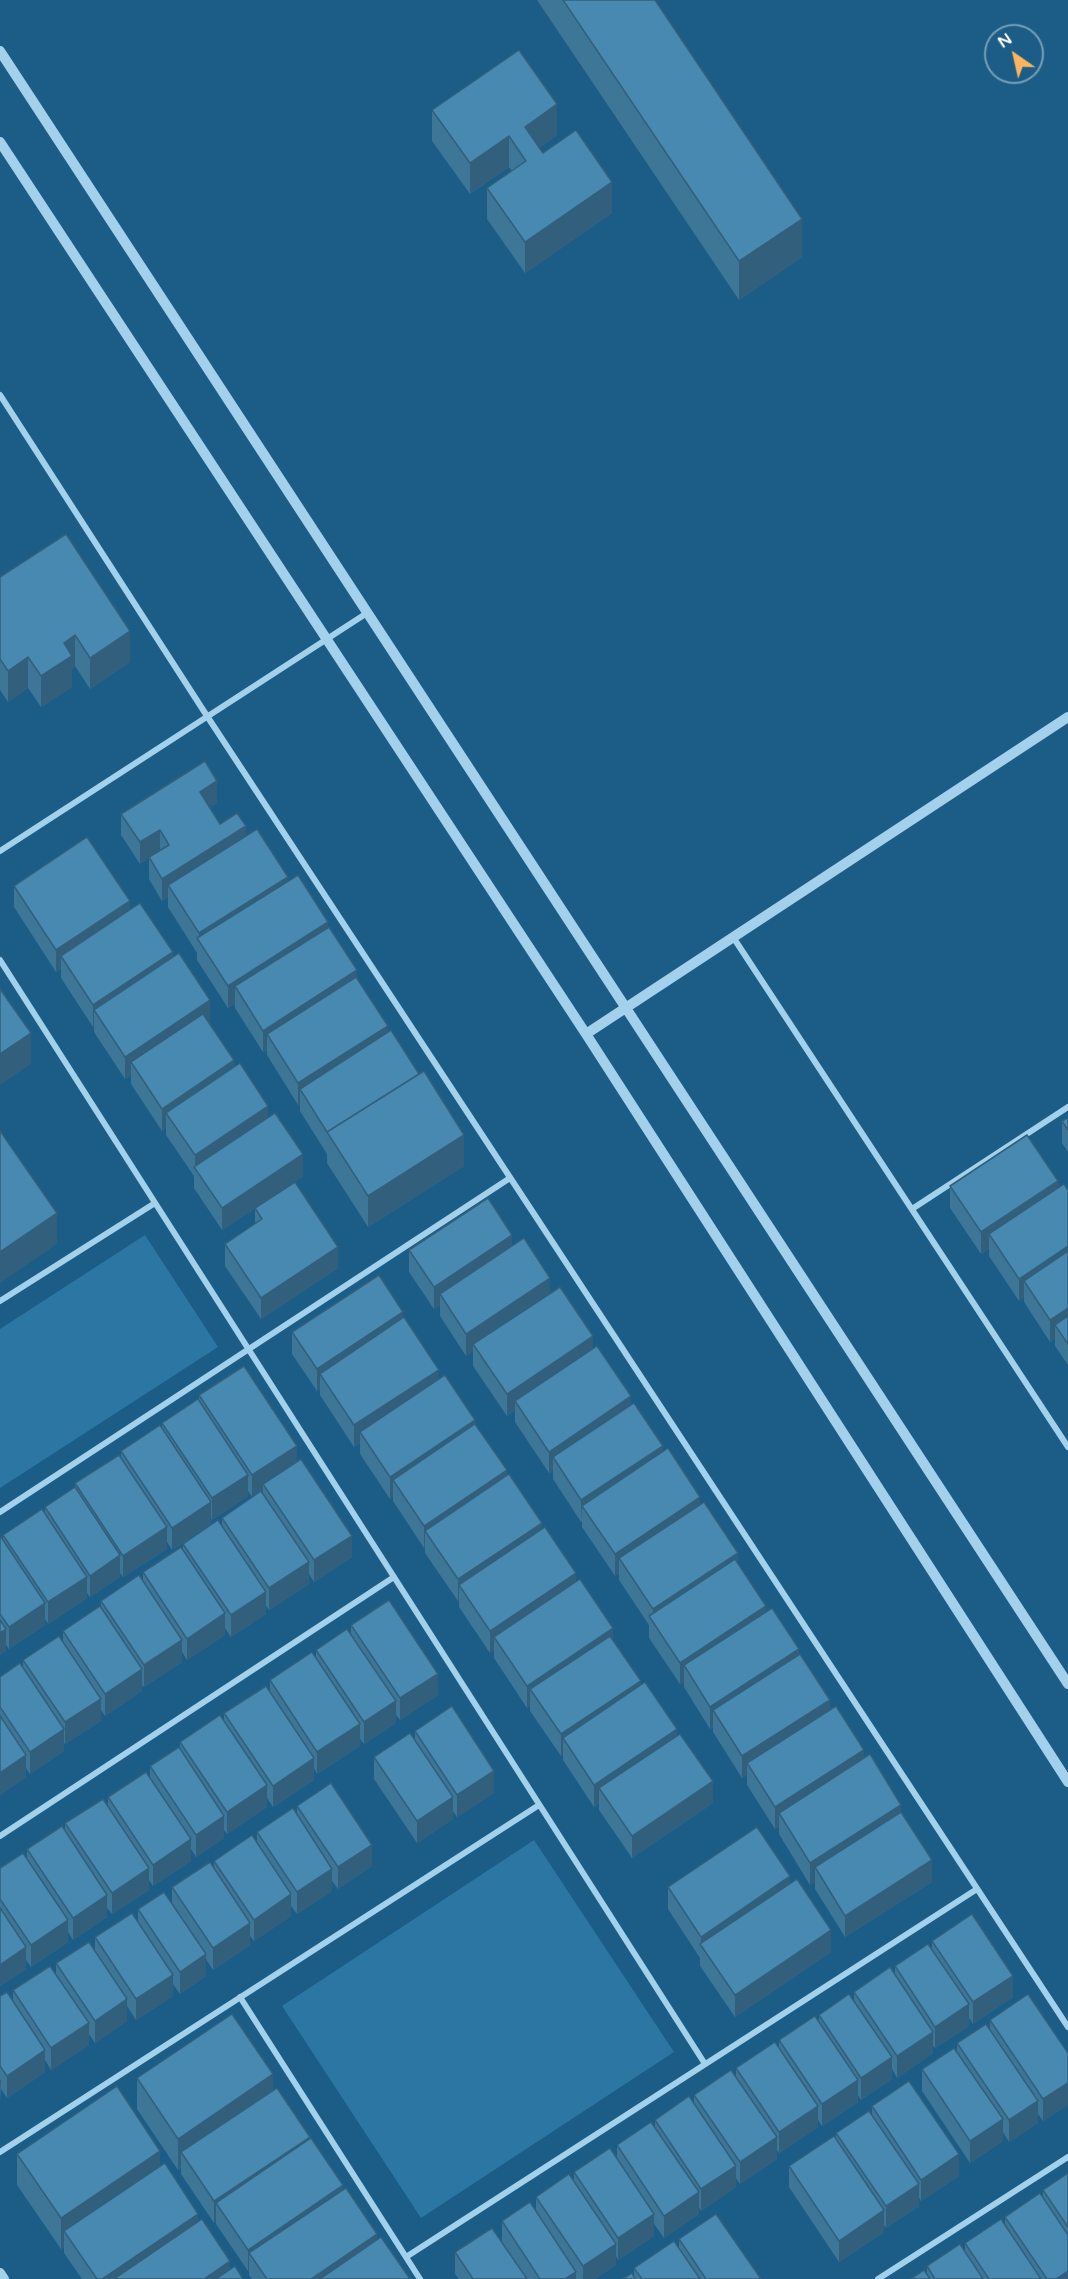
<!DOCTYPE html>
<html>
<head>
<meta charset="utf-8">
<style>
	body { margin:0 }
	#map { position:relative; width:1068px; height:2279px; overflow:hidden; background:#1b5d86; font-family:"Varela Round",sans-serif }
	canvas { display:block }
	.north { position:absolute; left:984px; top:24px; width:60px; height:60px; box-sizing:border-box; background:#1b5d86; border:2px solid #769eb6; border-radius:50%; rotate:326deg; font-size:16px; font-weight:700; line-height:24px; text-align:center; color:#fff }
	.north::after { content:''; display:block; margin:auto; width:21px; height:27px; background:#fdb35f; clip-path:polygon(50% 0,100% 100%,50% 72%,0 100%) }
</style>
</head>
<body>
<div id="map">
<canvas width="1068" height="2279"></canvas>
<div class="north">N</div>
</div>
<script>
const c = document.querySelector('canvas').getContext('2d');
c.lineJoin = 'round';
function fill(path, color) { c.fillStyle = color; c.fill(path, 'evenodd'); }
const shape = rows => new Path2D(rows.map(r => 'M' + r).join(''));
function strokePath(path, color, width, dash) { c.strokeStyle = color; c.lineWidth = width; c.lineCap = dash ? 'butt' : 'round'; c.setLineDash(dash || []); c.stroke(path); }
fill(shape([
	[145,1235,218,1347,0,1488,0,1329],
	[534,1840,674,2052,421,2218,282,2006]
]), '#2b76a3');
strokePath(shape([
	[0,395,207,716,1068,2027],
	[0,851,367,613],
	[733,937,1068,1447],
	[0,960,705,2064],
	[912,1209,1068,1107],
	[0,1301,155,1203],
	[0,1512,510,1178],
	[0,1836,394,1577],
	[240,1997,420,2279],
	[0,2152,539,1805],
	[406,2257,977,1889],
	[878,2279,1068,2157]
]), '#a3d0eb', 6);
strokePath(shape([
	[0,51,1068,1684],
	[0,142,586,1034,1068,1782],
	[586,1034,1068,717],
	[0,2273,4,2279]
]), '#a3d0eb', 10);
fill(shape([
	[537,0,655,0,802,257,739,300],
	[432,110,557,135,539,148,543,153,612,213,525,273,487,219,487,188,512,171,509,167,470,194,432,141],
	[0,577,130,662,90,689,75,666,72,669,72,687,41,707,28,688,8,702,0,690],
	[217,803,210,807,220,824,246,836,288,881,328,927,388,1033,419,1075,464,1166,368,1227,327,1163,327,1154,300,1111,300,1104,298,1105,267,1055,267,1050,263,1052,235,1008,235,1004,228,1008,197,960,197,953,168,907,168,897,162,901,149,879,149,858,140,864,121,835,121,814],
	[14,886,130,910,173,957,234,1067,268,1117,303,1176,222,1230,194,1188,194,1176,166,1135,166,1127,162,1131,131,1084,131,1075,125,1079,94,1032,94,1026,93,1027,61,978,61,969,56,972,14,907],
	[1068,1118,1068,1152,1062,1143,1062,1121],
	[950,1186,1058,1188,1068,1190,1068,1365,1055,1346,1055,1338,1050,1342,1024,1302,1024,1297,1019,1301,989,1256,989,1249,981,1254,950,1208],
	[255,1208,338,1268,261,1319,225,1266,225,1244,255,1224],
	[512,1246,550,1293,593,1348,631,1405,700,1505,738,1564,766,1612,799,1655,830,1710,901,1812,932,1882,845,1937,815,1889,815,1882,810,1885,779,1834,779,1826,775,1829,747,1785,747,1775,742,1778,713,1732,713,1727,710,1729,684,1687,684,1682,680,1684,649,1638,649,1625,619,1580,619,1573,615,1576,582,1527,582,1522,581,1522,553,1479,553,1471,549,1473,515,1422,515,1410,507,1416,473,1366,473,1351,466,1356,440,1316,440,1305,434,1309,409,1272,409,1250],
	[403,1318,439,1379,475,1424,507,1476,576,1581,641,1685,677,1736,713,1803,632,1858,599,1810,599,1803,594,1807,563,1760,563,1755,561,1756,530,1711,530,1706,527,1708,494,1658,494,1650,490,1653,459,1607,459,1601,458,1601,425,1553,425,1547,424,1548,393,1501,393,1497,390,1499,360,1454,360,1443,354,1447,320,1395,320,1389,317,1391,292,1354,292,1332],
	[199,1395,297,1462,352,1557,314,1582,309,1574,309,1584,269,1610,266,1606,266,1614,231,1637,225,1628,225,1635,187,1660,182,1652,182,1662,144,1687,142,1685,142,1691,105,1716,101,1710,101,1721,65,1744,64,1743,64,1751,30,1774,26,1768,26,1777,0,1795,0,1677,23,1667,23,1660,63,1641,63,1631,101,1607,101,1601,143,1581,143,1572,183,1550,183,1544,222,1526,222,1518,263,1494,263,1490,252,1497,248,1491,248,1496,212,1520,211,1518,211,1524,172,1550,167,1542,167,1549,123,1577,120,1573,120,1577,90,1597,87,1593,87,1598,48,1624,45,1619,45,1625,9,1649,6,1645,6,1651,0,1655,0,1538,3,1540,3,1535,45,1512,45,1507,75,1487,75,1483,121,1457,121,1451,162,1429,162,1423,199,1401],
	[351,1625,438,1695,400,1720,396,1715,396,1723,364,1744,360,1739,360,1746,317,1774,314,1768,314,1780,273,1807,267,1798,267,1807,227,1834,224,1830,224,1838,196,1857,191,1849,191,1861,153,1886,149,1880,149,1890,112,1914,107,1908,107,1917,73,1940,68,1932,68,1942,31,1967,26,1960,26,1969,0,1986,0,1868,27,1859,27,1849,65,1832,65,1823,108,1806,108,1797,150,1778,150,1766,180,1750,180,1742,224,1721,224,1713,270,1692,270,1680,316,1658,316,1650,351,1634],
	[415,1731,494,1793,457,1817,453,1811,453,1819,417,1843,374,1779,374,1757,415,1739],
	[297,1806,372,1866,338,1889,332,1881,332,1891,297,1914,291,1906,291,1916,254,1941,250,1936,250,1945,213,1970,206,1959,206,1976,180,1994,173,1984,173,1996,136,2020,127,2006,127,2021,95,2043,89,2034,89,2045,51,2070,45,2060,45,2072,7,2098,1,2089,0,2102,0,1996,13,2002,13,1990,56,1975,56,1963,95,1952,95,1937,138,1922,138,1909,172,1904,172,1887,214,1869,214,1861,257,1843,257,1832,297,1814],
	[790,1884,831,1952,735,2017,700,1966,700,1958,668,1909,668,1887],
	[932,1941,1013,1997,973,2024,969,2018,969,2026,935,2048,933,2046,933,2053,897,2078,892,2069,892,2079,861,2100,858,2095,858,2102,822,2126,818,2120,818,2127,779,2153,777,2150,777,2159,740,2184,736,2178,736,2187,701,2211,699,2207,699,2214,664,2238,654,2224,654,2236,618,2260,616,2256,616,2265,595,2279,459,2279,455,2274,455,2252,502,2241,502,2221,536,2211,536,2197,574,2182,574,2172,617,2158,617,2145,655,2127,655,2120,694,2104,694,2095,736,2077,736,2068,779,2048,779,2040,819,2021,819,2015,854,2001,854,1992,895,1974,895,1966,932,1949],
	[990,2020,1068,2053,1068,2105,1043,2121,1038,2114,1038,2123,1009,2142,1003,2132,1003,2141,970,2163,922,2091,922,2069,957,2052,957,2043,990,2029],
	[137,2078,273,2090,310,2139,343,2190,377,2240,410,2279,252,2279,249,2275,249,2270,248,2271,216,2224,216,2221,214,2223,181,2174,181,2167,178,2170,137,2109],
	[872,2106,959,2176,921,2201,919,2198,919,2206,886,2228,884,2225,884,2232,839,2262,789,2187,789,2166,836,2139,836,2133,872,2115],
	[17,2154,160,2166,230,2269,243,2279,82,2279,64,2253,64,2247,61,2249,17,2185],
	[1068,2173,1068,2279,911,2279,927,2275,927,2266,965,2251,965,2243,1005,2224,1005,2217,1043,2199,1043,2190],
	[679,2239,761,2279,623,2279,634,2278,634,2268,679,2248]
]), '#3e7698');
fill(shape([
	[557,104,557,135,525,158,525,127],
	[509,136,509,167,470,194,470,163],
	[612,182,612,213,525,273,525,242],
	[802,219,802,257,739,300,739,261],
	[130,631,130,662,90,689,90,658],
	[75,635,75,666,72,669,72,687,41,707,41,676,64,643],
	[28,657,28,688,8,702,8,671],
	[217,781,217,803,200,813,200,792],
	[246,826,246,848,168,885,168,897,162,901,162,879],
	[160,830,160,852,140,864,140,842],
	[288,877,288,899,199,941,199,933],
	[130,901,130,923,61,956,61,969,56,972,56,950],
	[328,922,328,944,235,986,235,1004,228,1008,228,986],
	[173,952,173,973,94,1010,94,1026,93,1027,93,1005],
	[357,970,357,992,267,1034,267,1050,263,1052,263,1031],
	[210,1000,210,1022,137,1071,131,1062,131,1075,125,1079,125,1057],
	[388,1026,388,1048,300,1089,300,1104,298,1105,298,1083],
	[31,1033,31,1064,0,1085,0,1054],
	[234,1060,234,1082,166,1113,166,1127,162,1131,162,1109],
	[268,1106,268,1128,195,1168,195,1155],
	[464,1135,464,1166,368,1227,368,1196],
	[303,1154,303,1176,222,1230,222,1208],
	[1058,1181,1058,1203,989,1234,989,1249,981,1254,981,1232],
	[57,1213,57,1244,0,1283,0,1252],
	[512,1235,512,1257,440,1294,440,1305,434,1309,434,1287],
	[1068,1246,1068,1268,1024,1281,1024,1297,1019,1301,1019,1279],
	[338,1247,338,1268,261,1319,261,1298],
	[550,1278,550,1300,473,1344,473,1351,466,1356,466,1334],
	[1068,1308,1068,1329,1055,1325,1055,1338,1050,1342,1050,1320],
	[403,1312,403,1334,320,1374,320,1389,317,1391,317,1369],
	[593,1336,593,1358,515,1401,515,1410,507,1416,507,1394],
	[439,1370,439,1391,360,1432,360,1443,354,1447,354,1425],
	[631,1396,631,1418,553,1457,553,1471,549,1473,549,1452],
	[475,1420,475,1442,393,1480,393,1497,390,1499,390,1477],
	[297,1446,297,1467,263,1484,263,1490,252,1497,252,1475],
	[663,1446,663,1468,582,1506,581,1522,581,1500],
	[507,1470,507,1492,425,1531,425,1547,424,1548,424,1526],
	[248,1475,248,1496,212,1520,212,1498],
	[700,1497,700,1519,619,1558,619,1573,615,1576,615,1554],
	[211,1502,211,1524,172,1550,172,1528],
	[542,1523,542,1544,459,1585,459,1601,458,1601,458,1579],
	[167,1527,167,1549,123,1577,123,1556],
	[352,1536,352,1557,314,1582,314,1560],
	[738,1553,738,1575,653,1622,653,1609],
	[120,1555,120,1577,90,1597,90,1576],
	[309,1562,309,1584,269,1610,269,1588],
	[576,1573,576,1595,494,1637,494,1650,490,1653,490,1631],
	[87,1577,87,1598,48,1624,48,1602],
	[266,1592,266,1614,231,1637,231,1615],
	[45,1603,45,1625,9,1649,9,1627],
	[766,1606,766,1627,684,1665,684,1682,680,1684,680,1663],
	[225,1613,225,1635,187,1660,187,1639],
	[613,1628,613,1650,530,1689,530,1706,527,1708,527,1686],
	[6,1629,6,1651,0,1655,0,1633],
	[182,1640,182,1662,144,1687,144,1665],
	[799,1649,799,1671,713,1710,713,1727,710,1729,710,1707],
	[142,1669,142,1691,105,1716,105,1694],
	[438,1674,438,1695,400,1720,400,1698],
	[641,1681,641,1702,563,1738,563,1755,561,1756,561,1734],
	[101,1699,101,1721,65,1744,65,1722],
	[830,1700,830,1722,747,1763,747,1775,742,1778,742,1756],
	[396,1701,396,1723,364,1744,364,1722],
	[360,1724,360,1746,317,1774,317,1752],
	[64,1729,64,1751,30,1774,30,1752],
	[677,1729,677,1751,599,1788,599,1803,594,1807,594,1785],
	[864,1750,864,1772,779,1813,779,1826,775,1829,775,1807],
	[26,1755,26,1777,0,1795,0,1773],
	[314,1758,314,1780,273,1807,273,1786],
	[494,1771,494,1793,457,1817,457,1795],
	[713,1781,713,1803,632,1858,632,1836],
	[267,1785,267,1807,227,1834,227,1812],
	[453,1797,453,1819,417,1843,417,1821],
	[901,1805,901,1826,815,1867,815,1882,810,1885,810,1863],
	[224,1816,224,1838,196,1857,196,1835],
	[191,1839,191,1861,153,1886,153,1865],
	[372,1845,372,1866,338,1889,338,1867],
	[932,1860,932,1882,845,1937,845,1916],
	[149,1868,149,1890,112,1914,112,1893],
	[332,1869,332,1891,297,1914,297,1892],
	[790,1876,790,1898,701,1945,701,1937],
	[291,1894,291,1916,254,1941,254,1920],
	[107,1895,107,1917,73,1940,73,1918],
	[68,1920,68,1942,31,1967,31,1945],
	[250,1923,250,1945,213,1970,213,1948],
	[831,1930,831,1952,735,2017,735,1995],
	[26,1947,26,1969,0,1986,0,1965],
	[206,1954,206,1976,180,1994,180,1972],
	[173,1975,173,1996,136,2020,136,1999],
	[1013,1976,1013,1997,973,2024,973,2002],
	[127,1999,127,2021,95,2043,95,2021],
	[969,2004,969,2026,935,2048,935,2027],
	[89,2023,89,2045,51,2070,51,2048],
	[933,2032,933,2053,897,2078,897,2056],
	[45,2050,45,2072,7,2098,7,2076],
	[892,2057,892,2079,861,2100,861,2078],
	[273,2074,273,2106,181,2152,181,2167,178,2170,178,2139],
	[0,2080,1,2080,0,2102],
	[858,2080,858,2102,822,2126,822,2104],
	[1068,2083,1068,2105,1043,2121,1043,2099],
	[1038,2101,1038,2123,1009,2142,1009,2120],
	[818,2106,818,2127,779,2153,779,2132],
	[1003,2119,1003,2141,970,2163,970,2141],
	[310,2137,310,2158,216,2203,216,2221,214,2223,214,2201],
	[777,2137,777,2159,740,2184,740,2162],
	[160,2151,160,2182,64,2231,64,2247,61,2249,61,2218],
	[959,2154,959,2176,921,2201,921,2180],
	[736,2166,736,2187,701,2211,701,2189],
	[919,2184,919,2206,886,2228,886,2206],
	[343,2185,343,2207,249,2253,249,2270,248,2271,248,2250],
	[699,2192,699,2214,664,2238,664,2216],
	[884,2210,884,2232,839,2262,839,2241],
	[198,2214,198,2235,134,2279,102,2279],
	[654,2214,654,2236,618,2260,618,2238],
	[377,2234,377,2256,343,2279,311,2279],
	[616,2244,616,2265,595,2279,583,2279,583,2266],
	[230,2261,230,2279,204,2279],
	[1068,2271,1068,2279,1056,2279],
	[576,2272,576,2279,565,2279]
]), '#32607c');
const building = shape([
	[563,0,655,0,802,219,739,261,563,0],
	[519,50,557,104,525,127,543,153,576,130,612,182,525,242,487,188,526,161,509,136,470,163,432,110,519,50],
	[66,534,130,631,90,658,75,635,64,643,72,656,41,676,28,657,8,671,0,659,0,577,66,534],
	[205,761,217,781,200,792,220,824,237,813,246,826,162,879,149,857,169,845,160,830,140,842,121,814,205,761],
	[257,829,288,877,199,933,168,885,257,829],
	[87,837,130,901,56,950,14,886,87,837],
	[298,875,328,922,228,986,197,938,298,875],
	[140,903,173,952,93,1005,61,956,140,903],
	[329,927,357,970,263,1031,235,986,329,927],
	[179,953,210,1000,125,1057,94,1010,179,953],
	[356,977,388,1026,298,1083,267,1034,356,977],
	[0,989,31,1033,0,1054,0,989],
	[203,1014,234,1060,162,1109,131,1062,203,1014],
	[391,1030,419,1074,327,1132,300,1089,391,1030],
	[240,1063,268,1106,195,1155,166,1113,240,1063],
	[424,1071,464,1135,368,1196,327,1132,424,1071],
	[275,1113,303,1154,222,1208,194,1167,275,1113],
	[1068,1118,1068,1130,1062,1121,1068,1118],
	[0,1131,57,1213,0,1252,0,1131],
	[1027,1135,1058,1181,981,1232,950,1186,1027,1135],
	[295,1182,338,1247,261,1298,225,1244,262,1219,255,1208,295,1182],
	[1064,1184,1068,1190,1068,1246,1019,1279,989,1234,1064,1184],
	[488,1198,512,1235,434,1287,409,1250,488,1198],
	[524,1238,550,1278,466,1334,440,1294,524,1238],
	[1068,1251,1068,1308,1050,1320,1024,1281,1068,1251],
	[379,1275,403,1312,317,1369,292,1332,379,1275],
	[560,1287,593,1336,507,1394,473,1344,560,1287],
	[1068,1316,1068,1344,1055,1325,1068,1316],
	[404,1317,439,1370,354,1425,320,1374,404,1317],
	[597,1346,631,1396,549,1452,515,1401,597,1346],
	[244,1366,297,1446,252,1475,199,1395,244,1366],
	[445,1375,475,1420,390,1477,360,1432,445,1375],
	[198,1399,248,1475,212,1498,162,1423,198,1399],
	[634,1403,663,1446,581,1500,553,1457,634,1403],
	[475,1424,507,1470,424,1526,393,1480,475,1424],
	[160,1425,211,1502,172,1528,121,1451,160,1425],
	[668,1448,700,1497,615,1554,582,1506,668,1448],
	[119,1455,167,1527,123,1556,75,1483,119,1455],
	[301,1459,352,1536,314,1560,263,1484,301,1459],
	[509,1474,542,1523,458,1579,425,1531,509,1474],
	[75,1487,120,1555,90,1576,45,1507,75,1487],
	[261,1491,309,1562,269,1588,222,1518,261,1491],
	[704,1502,738,1553,653,1609,619,1558,704,1502],
	[42,1509,87,1577,48,1602,3,1535,42,1509],
	[218,1520,266,1592,231,1615,183,1544,218,1520],
	[545,1527,576,1573,490,1631,459,1585,545,1527],
	[1,1537,45,1603,9,1627,0,1614,0,1538,1,1537],
	[181,1547,225,1613,187,1639,143,1572,181,1547],
	[735,1559,766,1606,680,1663,649,1616,735,1559],
	[139,1575,182,1640,144,1665,101,1601,139,1575],
	[580,1579,613,1628,527,1686,494,1637,580,1579],
	[389,1600,438,1674,400,1698,351,1625,389,1600],
	[100,1606,142,1669,105,1694,63,1631,100,1606],
	[772,1608,799,1649,710,1707,684,1665,772,1608],
	[0,1620,6,1629,0,1633,0,1620],
	[347,1629,396,1701,364,1722,316,1650,347,1629],
	[59,1636,101,1699,65,1722,23,1660,59,1636],
	[610,1636,641,1681,561,1734,530,1689,610,1636],
	[312,1652,360,1724,317,1752,270,1680,312,1652],
	[800,1654,830,1700,742,1756,713,1710,800,1654],
	[20,1663,64,1729,30,1752,0,1707,0,1677,20,1663],
	[645,1682,677,1729,594,1785,563,1738,645,1682],
	[266,1686,314,1758,273,1786,224,1713,266,1686],
	[452,1706,494,1771,457,1795,415,1731,452,1706],
	[836,1706,864,1750,775,1807,747,1763,836,1706],
	[220,1715,267,1785,227,1812,180,1742,220,1715],
	[0,1716,26,1755,0,1773,0,1716],
	[410,1733,453,1797,417,1821,374,1757,410,1733],
	[680,1734,713,1781,632,1836,599,1788,680,1734],
	[179,1747,224,1816,196,1835,150,1766,179,1747],
	[870,1754,901,1805,810,1863,779,1813,870,1754],
	[146,1772,191,1839,153,1865,108,1797,146,1772],
	[331,1783,372,1845,338,1867,297,1806,331,1783],
	[103,1799,149,1868,112,1893,65,1823,103,1799],
	[293,1808,332,1869,297,1892,257,1832,293,1808],
	[901,1812,932,1860,845,1916,815,1867,901,1812],
	[62,1826,107,1895,73,1918,27,1849,62,1826],
	[757,1827,790,1876,701,1937,668,1887,757,1827],
	[252,1835,291,1894,254,1920,214,1861,252,1835],
	[23,1853,68,1920,31,1945,0,1899,0,1868,23,1853],
	[210,1862,250,1923,213,1948,172,1887,210,1862],
	[797,1879,831,1930,735,1995,700,1944,797,1879],
	[164,1892,206,1954,180,1972,138,1909,164,1892],
	[0,1908,26,1947,0,1965,0,1908],
	[132,1913,173,1975,136,1999,95,1937,132,1913],
	[972,1914,1013,1976,973,2002,932,1941,972,1914],
	[89,1942,127,1999,95,2021,56,1963,89,1942],
	[928,1944,969,2004,935,2027,895,1966,928,1944],
	[50,1966,89,2023,51,2048,13,1990,50,1966],
	[890,1967,933,2032,897,2056,854,1992,890,1967],
	[7,1992,45,2050,7,2076,0,2066,0,1996,7,1992],
	[849,1994,892,2057,861,2078,819,2015,849,1994],
	[1028,1994,1068,2053,1068,2083,1043,2099,990,2020,1028,1994],
	[232,2014,273,2074,178,2139,137,2078,232,2014],
	[815,2016,858,2080,822,2104,779,2040,815,2016],
	[986,2024,1038,2101,1009,2120,957,2043,986,2024],
	[775,2042,818,2106,779,2132,736,2068,775,2042],
	[954,2048,1003,2119,970,2141,922,2069,954,2048],
	[731,2070,777,2137,740,2162,694,2095,731,2070],
	[909,2081,959,2154,921,2180,872,2106,909,2081],
	[117,2086,160,2151,61,2218,17,2154,117,2086],
	[277,2088,310,2137,214,2201,181,2152,277,2088],
	[689,2096,736,2166,701,2189,655,2120,689,2096],
	[869,2111,919,2184,886,2206,836,2133,869,2111],
	[651,2122,699,2192,664,2216,617,2145,651,2122],
	[834,2136,884,2210,839,2241,789,2166,834,2136],
	[311,2138,343,2185,248,2250,216,2203,311,2138],
	[610,2148,654,2214,618,2238,574,2172,610,2148],
	[165,2163,198,2214,102,2279,97,2279,64,2231,165,2163],
	[1068,2173,1068,2227,1043,2190,1068,2173],
	[569,2174,616,2244,583,2266,536,2197,569,2174],
	[346,2188,377,2234,311,2279,267,2279,249,2253,346,2188],
	[1040,2193,1068,2235,1068,2271,1056,2279,1047,2279,1005,2217,1040,2193],
	[530,2202,576,2272,565,2279,540,2279,502,2221,530,2202],
	[716,2214,761,2279,706,2279,679,2239,716,2214],
	[202,2219,230,2261,204,2279,114,2279,202,2219],
	[1001,2219,1041,2279,989,2279,965,2243,1001,2219],
	[492,2228,527,2279,473,2279,455,2252,492,2228],
	[381,2237,410,2279,320,2279,381,2237],
	[674,2241,700,2279,642,2279,634,2268,674,2241],
	[960,2244,983,2279,935,2279,927,2266,960,2244],
	[235,2266,243,2279,216,2279,235,2266],
	[924,2270,930,2279,911,2279,924,2270],
	[632,2273,635,2279,623,2279,632,2273]
]);
fill(building, '#4889b1');
strokePath(building, '#32607c', 1.5);
</script>
</body>
</html>
